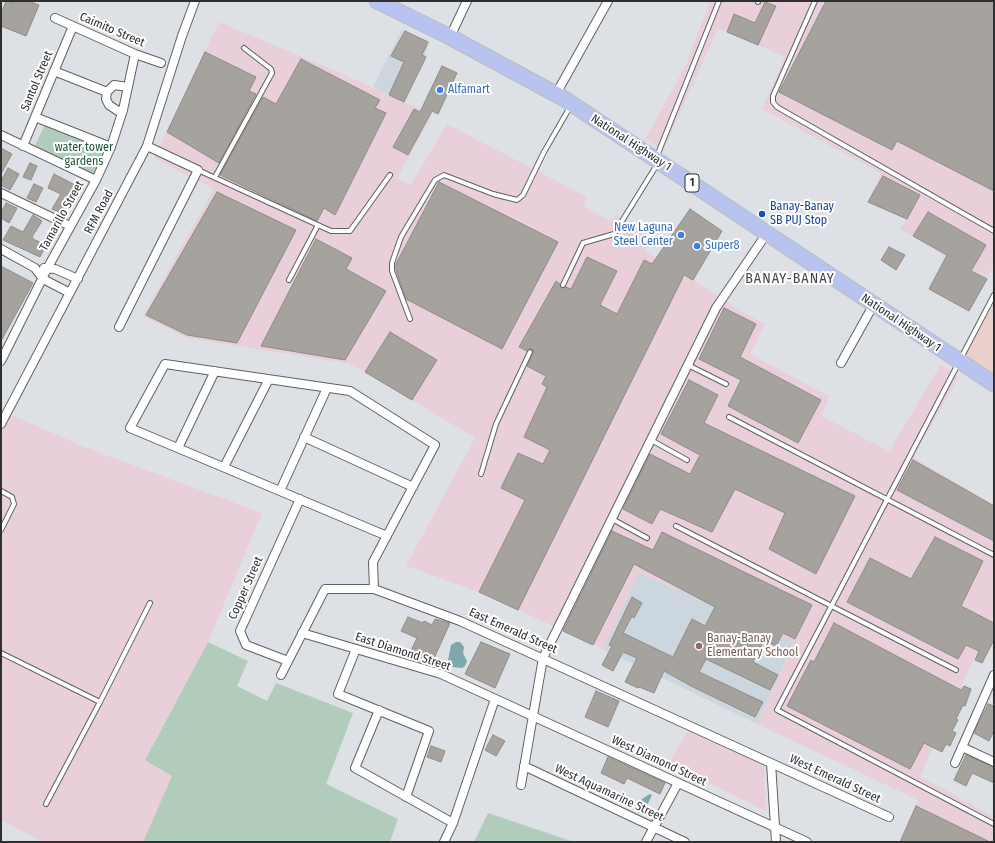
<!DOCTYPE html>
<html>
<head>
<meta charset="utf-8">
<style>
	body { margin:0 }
	#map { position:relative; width:995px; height:843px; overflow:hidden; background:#dde1e5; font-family:"Fira Sans Condensed",sans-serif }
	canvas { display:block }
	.frame { position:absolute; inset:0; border:2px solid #2d2f30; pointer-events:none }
</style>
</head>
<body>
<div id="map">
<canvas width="995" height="843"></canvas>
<div class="frame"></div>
</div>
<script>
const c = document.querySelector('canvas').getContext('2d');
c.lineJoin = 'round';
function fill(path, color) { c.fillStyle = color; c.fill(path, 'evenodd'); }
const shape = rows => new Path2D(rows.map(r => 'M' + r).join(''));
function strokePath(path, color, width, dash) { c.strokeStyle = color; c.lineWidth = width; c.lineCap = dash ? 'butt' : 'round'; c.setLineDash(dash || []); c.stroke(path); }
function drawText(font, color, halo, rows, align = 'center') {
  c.font = font + ' "Fira Sans Condensed",sans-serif'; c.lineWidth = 4; c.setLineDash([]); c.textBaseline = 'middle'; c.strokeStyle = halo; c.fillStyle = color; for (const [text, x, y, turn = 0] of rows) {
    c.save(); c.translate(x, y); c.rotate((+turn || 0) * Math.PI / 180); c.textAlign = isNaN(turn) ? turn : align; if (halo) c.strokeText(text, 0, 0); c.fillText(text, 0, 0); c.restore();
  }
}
fill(shape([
	[994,303,994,377,962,358]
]), '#ead0cb');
fill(shape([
	[710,1,994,1,994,266,987,279,946,257,900,229,907,219,867,202,881,173,762,109,785,57,718,28,663,151,646,138,686,65],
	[219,22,334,70,432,115,397,178,411,185,447,124,587,197,583,206,610,221,616,215,650,237,644,251,693,280,741,311,765,324,750,354,829,396,821,416,889,451,941,364,959,377,913,457,994,505,994,615,920,776,994,817,994,842,900,842,918,800,757,724,794,642,639,573,603,649,479,592,406,566,475,438,352,364,187,338,143,316,214,189,154,158],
	[2,411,87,448,262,513,208,642,145,759,172,776,143,842,43,842,1,820],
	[688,731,764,764,766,811,669,764]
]), '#e8cfd9');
fill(shape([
	[402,30,430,42,425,54,427,55,404,102,373,87],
	[639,573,707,603,711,597,794,642,757,724,603,649]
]), '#ccd6df');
fill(shape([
	[45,125,105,150,94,174,34,147],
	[208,642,248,661,237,686,267,701,276,683,353,713,326,784,398,819,390,842,143,842,172,776,145,760],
	[488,813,574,842,474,842]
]), '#b2ccbc');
fill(shape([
	[456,642,460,642,464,647,463,653,467,661,465,666,462,668,453,667,449,663,448,660,451,645],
	[650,794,652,795,651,797,646,808,639,813,633,809,635,804,648,795]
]), '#7ea8ab');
const building = shape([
	[6,1,14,3,15,1,28,1,39,5,26,36,1,26,1,14,6,1],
	[826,1,994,1,994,191,897,141,892,150,779,92,826,1],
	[765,2,776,6,758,45,727,32,734,14,755,23,765,2],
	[405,31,428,42,422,55,426,57,404,102,389,95,404,62,391,56,405,31],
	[205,52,256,77,249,91,256,94,219,163,167,132,205,52],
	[301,59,380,100,375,108,386,113,335,215,324,208,317,221,220,175,263,97,276,104,301,59],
	[442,66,457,73,438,114,432,111,408,155,393,147,414,109,420,112,442,66],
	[1,148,12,154,1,174,1,148],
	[30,163,37,166,31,180,23,177,30,163],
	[8,168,19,174,10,190,1,185,1,181,8,168],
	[54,174,75,185,61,213,52,209,61,194,48,188,54,174],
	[883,176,920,195,907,219,868,202,883,176],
	[439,182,558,242,502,349,406,299,396,270,396,264,439,182],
	[34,184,43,188,36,202,27,198,34,184],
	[217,192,296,230,237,343,187,335,146,315,217,192],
	[6,203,17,208,9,223,1,218,1,213,6,203],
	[690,209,722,231,693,280,684,275,518,610,479,592,525,500,501,488,518,453,543,464,550,450,524,437,547,387,542,384,546,376,527,366,533,353,533,350,530,349,527,351,519,347,556,281,560,284,561,288,564,288,566,287,571,289,587,257,617,271,600,305,617,314,644,260,652,264,690,209],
	[928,212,986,245,971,271,987,279,969,311,929,289,947,255,913,236,928,212],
	[33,215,42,221,32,237,33,239,46,245,40,257,3,240,11,226,23,232,33,215],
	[316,239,352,258,346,269,386,291,345,360,261,346,316,239],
	[889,247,905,255,896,270,881,260,889,247],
	[1,266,33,283,1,341,1,266],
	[724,308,756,324,740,357,821,400,798,443,728,406,741,380,699,359,724,308],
	[390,332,437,360,412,400,365,372,390,332],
	[689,380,718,395,704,423,855,496,816,574,769,549,785,513,735,489,712,532,660,509,652,524,623,509,650,454,690,474,700,455,661,434,689,380],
	[913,460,994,506,994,541,897,490,913,460],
	[612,531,653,550,662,532,812,605,795,639,783,633,776,646,764,640,753,662,778,675,770,690,706,659,699,672,763,702,755,717,693,687,664,671,654,693,639,687,638,688,625,682,637,658,623,652,613,671,602,665,612,646,609,645,632,597,642,603,634,618,632,616,623,633,673,657,692,619,705,626,715,607,634,564,593,645,563,631,612,531],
	[935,537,983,561,961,606,994,623,994,640,982,663,975,660,979,651,966,645,958,659,847,602,870,558,911,579,935,537],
	[408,617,423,623,424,621,432,625,435,619,450,623,431,665,408,657,417,638,401,631,408,617],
	[834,623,961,690,964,686,971,689,965,706,963,705,956,719,958,720,952,731,956,733,950,746,946,744,942,752,924,743,910,769,787,706,811,660,814,662,834,623],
	[481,642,510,654,495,688,465,674,481,642],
	[596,691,619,701,608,727,585,717,596,691],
	[988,704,994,706,994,731,989,741,974,733,988,704],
	[493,735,505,741,496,756,485,750,493,735],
	[431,746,445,751,441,762,427,757,431,746],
	[966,755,994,767,994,783,972,773,966,786,954,780,966,755],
	[608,757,665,783,660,794,627,778,624,784,601,773,608,757],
	[916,806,990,842,900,842,916,806]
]);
fill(building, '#a6a39f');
strokePath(building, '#8f8b88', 1);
const lane = shape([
	[758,1,758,2],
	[815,1,773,96,773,102,777,107,994,231],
	[657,156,719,1],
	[198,170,331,231,350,231,390,175],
	[215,177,272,73,271,69,244,48],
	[289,280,318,225],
	[563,285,583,243,614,234,658,163],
	[410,319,392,271,392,263,401,237,435,180,444,175,493,194,517,200,523,195,544,152,570,107],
	[961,358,994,295],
	[958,364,777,710,994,824],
	[688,365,726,384],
	[729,417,994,555],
	[651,440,687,460],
	[481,474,496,424,530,352],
	[1,491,12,497,14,504,1,530],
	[612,519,647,538],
	[676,526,956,670],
	[1,653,100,702,46,804],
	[100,702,150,603]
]);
const street = shape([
	[55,18,135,54,161,63],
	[450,37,467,1],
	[54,71,107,92],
	[556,94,608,1],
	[123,110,118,111,109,105,106,99,107,92,114,85,128,87],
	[35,117,111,147],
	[1,135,96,180],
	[23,146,73,26],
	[1,193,70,226],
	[1,249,35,268,43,279,70,293],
	[44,268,55,269,78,279],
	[119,327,198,170,147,146],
	[1,361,48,267,96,180,111,147,123,110,135,54],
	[841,363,874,304],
	[1,424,147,146,182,36,195,1],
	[304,437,413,487],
	[178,448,215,371],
	[224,467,269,379],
	[280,491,327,388],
	[374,589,373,562,435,445,350,391,165,364,130,428,387,536],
	[302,633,441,674,807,842],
	[356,649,338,694,429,731,406,797],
	[288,661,246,645,240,631,300,499],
	[281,675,325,589,374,589,460,621,889,817],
	[379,710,355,768,453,823],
	[962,747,994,762],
	[771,763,776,842],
	[955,763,994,675],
	[524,766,685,842],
	[521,785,543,658,716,308,767,233],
	[444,842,453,823,495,699],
	[646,842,678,783]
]);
const highway = shape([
	[377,1,450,37,563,98,994,384]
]);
strokePath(lane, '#5e6164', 6);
strokePath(street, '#5e6164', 10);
strokePath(highway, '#bcbcbd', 17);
strokePath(lane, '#fff', 4);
strokePath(street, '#fff', 8);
strokePath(highway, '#b9c3f0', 15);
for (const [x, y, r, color] of [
	[440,90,4,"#3f7fe0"],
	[762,214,4,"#1a4fb4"],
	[681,235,4,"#3f7fe0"],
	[697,246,4,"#3f7fe0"],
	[699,646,4,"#8d6e63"]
]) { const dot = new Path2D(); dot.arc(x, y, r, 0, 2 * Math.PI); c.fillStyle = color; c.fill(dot); strokePath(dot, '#fff', 1.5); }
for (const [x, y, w] of [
	[692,183,14]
]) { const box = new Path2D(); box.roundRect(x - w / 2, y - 9, w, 18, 3); c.fillStyle = '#fff'; c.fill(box); strokePath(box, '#2d2f30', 1); }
drawText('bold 11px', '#2d2f30', null, [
	["1",692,183]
]);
drawText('12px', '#2d2f30', '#fff', [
	["Caimito Street",112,30,23],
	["Santol Street",37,81,-67],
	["National Highway 1",631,143,33],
	["RFM Road",99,212,-62],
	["Tamarillo Street",62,216,-61],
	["National Highway 1",901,323,34],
	["Copper Street",246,588,-66],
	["East Emerald Street",513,631,24],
	["East Diamond Street",403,652,18],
	["West Diamond Street",659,761,25],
	["West Emerald Street",835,779,25],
	["West Aquamarine Street",609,793,25]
]);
drawText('12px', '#366cbe', '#fff', [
	["Alfamart",448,90],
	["New Laguna",673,228,"right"],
	["Steel Center",673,242,"right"],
	["Super8",705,246]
], 'left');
drawText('12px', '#1f573b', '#fff', [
	["water tower",84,148],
	["gardens",84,162]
]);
drawText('12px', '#164399', '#fff', [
	["Banay-Banay",770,207],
	["SB PUJ Stop",770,221]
], 'left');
drawText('12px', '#785e54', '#fff', [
	["Banay-Banay",707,639],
	["Elementary School",707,653]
], 'left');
c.letterSpacing = '1px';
drawText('14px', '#424548', '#fff', [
	["BANAY-BANAY",790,279]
]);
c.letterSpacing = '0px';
</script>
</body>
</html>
